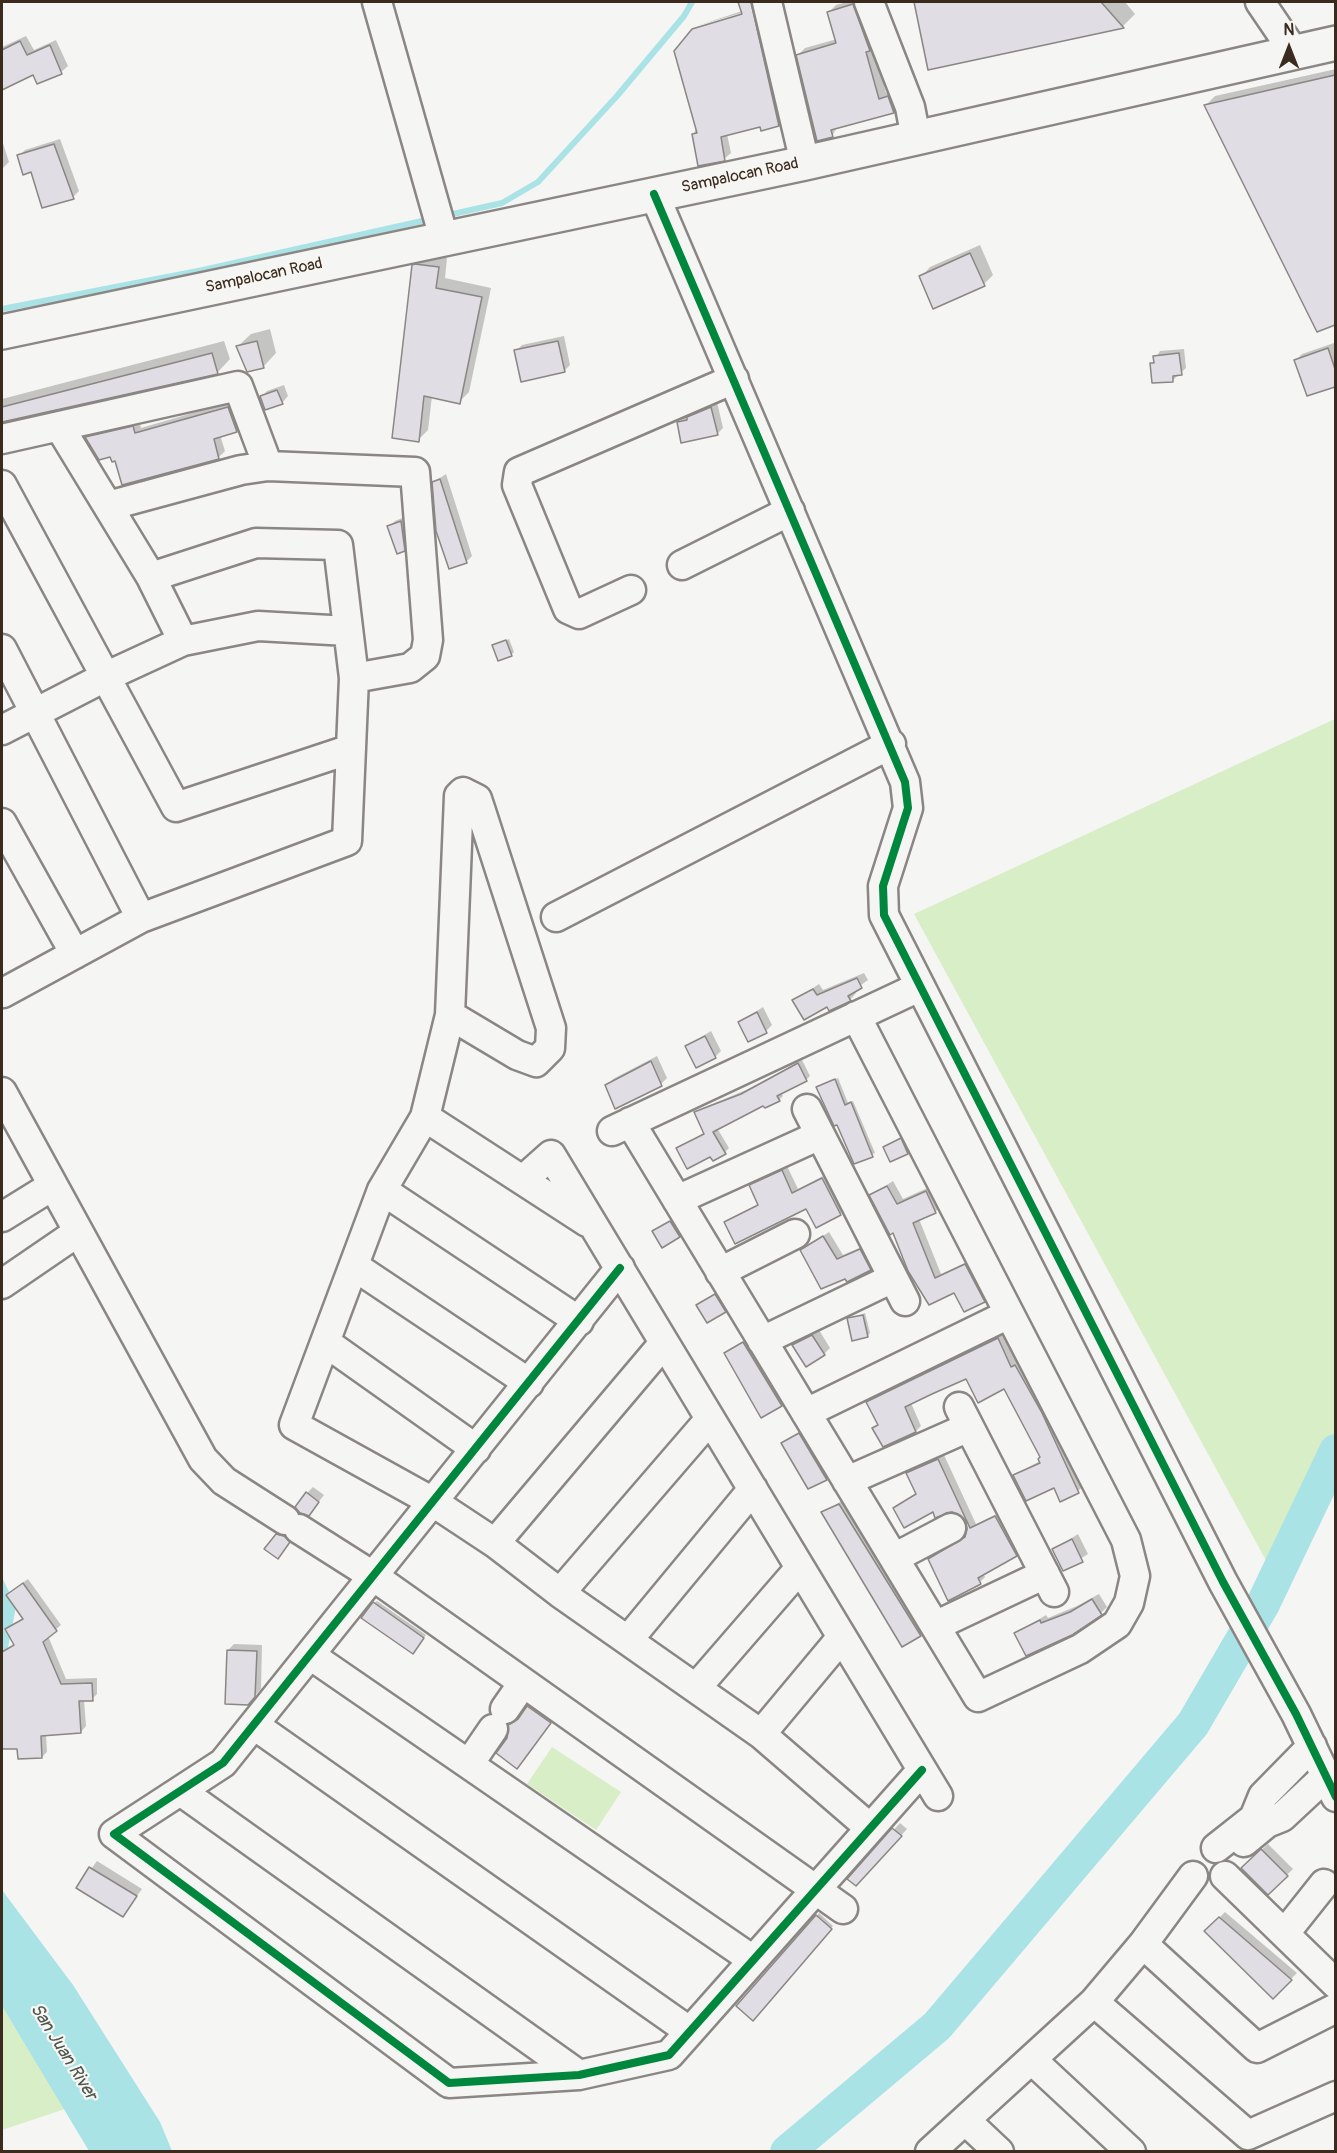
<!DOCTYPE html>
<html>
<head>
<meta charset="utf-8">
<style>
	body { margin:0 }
	#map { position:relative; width:1337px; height:2153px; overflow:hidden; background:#f5f5f3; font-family:Pangolin,sans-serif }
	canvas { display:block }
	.frame { position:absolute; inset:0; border:3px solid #3b2a1e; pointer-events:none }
	.north { position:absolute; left:1259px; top:18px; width:60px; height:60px; -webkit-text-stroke:4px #f6f6f2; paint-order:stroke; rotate:0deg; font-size:16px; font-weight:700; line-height:24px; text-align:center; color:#3b2a1e }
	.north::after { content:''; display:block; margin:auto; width:21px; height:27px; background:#3b2a1e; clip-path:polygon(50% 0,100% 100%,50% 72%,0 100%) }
</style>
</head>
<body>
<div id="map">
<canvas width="1337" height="2153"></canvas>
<div class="frame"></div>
<div class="north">N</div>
</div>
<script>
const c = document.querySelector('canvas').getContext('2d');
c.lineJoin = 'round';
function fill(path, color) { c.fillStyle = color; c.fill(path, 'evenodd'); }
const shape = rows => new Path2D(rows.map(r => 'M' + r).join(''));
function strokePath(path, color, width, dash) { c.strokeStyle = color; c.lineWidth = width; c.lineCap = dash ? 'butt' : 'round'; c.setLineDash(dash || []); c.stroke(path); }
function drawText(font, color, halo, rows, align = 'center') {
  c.font = font + ' Pangolin,sans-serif'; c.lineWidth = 4.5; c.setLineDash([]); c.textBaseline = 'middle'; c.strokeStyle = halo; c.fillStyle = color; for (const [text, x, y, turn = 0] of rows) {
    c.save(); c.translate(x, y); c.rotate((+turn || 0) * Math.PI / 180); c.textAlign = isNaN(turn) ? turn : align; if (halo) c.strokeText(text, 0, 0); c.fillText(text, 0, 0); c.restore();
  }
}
fill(shape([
	[1335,719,1335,1451,1275,1577,914,914],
	[552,1747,621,1792,596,1830,527,1784],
	[2,2006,65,2109,2,2130]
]), '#d8eec7');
fill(shape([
	[2,1577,16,1607,2,1678],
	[2,1890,73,1985,160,2122,172,2151,89,2151,2,2006]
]), '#aae3e6');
fill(shape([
	[741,2,759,2,785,118,779,125,761,125,727,134,731,153,724,159,693,135,749,13,748,11,697,26,742,11],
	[847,2,862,2,886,93,895,90,901,105,894,112,838,126,832,136,798,55,805,48,837,39,829,12,836,5],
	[915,2,1125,2,1135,14,1123,26,929,68],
	[26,36,34,50,56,40,68,66,61,72,38,82,34,73,2,87,2,47],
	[1336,69,1336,323,1317,330,1206,105,1215,96],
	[60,139,79,191,73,197,32,170,19,156,25,150],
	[2,140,9,162,2,169],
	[980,245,993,275,984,284,921,277,930,267],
	[423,256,447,258,445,278,491,288,469,392,459,402,432,396,428,430,418,440,413,266],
	[270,329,276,353,264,366,238,346,251,334],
	[564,336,570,365,564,371,516,351,522,345],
	[224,341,230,359,218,372,2,421,2,399],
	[1334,343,1336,385,1308,395,1296,360,1302,354],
	[1184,349,1186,368,1172,381,1152,364,1160,351],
	[284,385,288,396,282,403,261,397,267,391],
	[234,401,243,424,236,430,220,435,225,451,219,457,116,459,87,437,93,432,139,421,141,428],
	[717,402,723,428,717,434,678,423,685,417],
	[446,474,472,556,466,562,434,482],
	[407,516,410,544,404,550,389,527,395,521],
	[509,639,514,652,511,655,494,646],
	[864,973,868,980,854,990,856,993,850,1000,794,1001,819,984,823,990],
	[763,1007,772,1025,766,1031,740,1022],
	[711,1031,721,1051,715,1057,687,1046],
	[657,1056,667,1078,661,1084,607,1086,613,1079],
	[802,1060,810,1076,806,1080,781,1093,783,1096,779,1100,764,1104,717,1128,729,1148,725,1152,711,1155,678,1149,705,1132,696,1113,700,1109,746,1090],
	[838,1078,848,1103,853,1101,875,1153,855,1162,818,1087],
	[903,1137,910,1150,890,1160,884,1147],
	[787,1166,798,1189,827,1174,846,1209,840,1214,807,1207,726,1223,759,1204,751,1186,756,1181],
	[893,1181,903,1199,932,1186,941,1206,935,1212,919,1219,941,1274,971,1260,990,1295,984,1301,955,1291,929,1303,893,1231,871,1195],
	[677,1216,685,1230,663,1246,654,1232],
	[829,1232,843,1255,866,1245,875,1264,870,1269,802,1250],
	[722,1289,731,1305,725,1311,698,1306],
	[865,1313,870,1333,867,1336,849,1319],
	[819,1330,830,1348,824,1354,794,1345],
	[1003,1333,1017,1363,1020,1361,1083,1486,1078,1491,1014,1475,1040,1461,1041,1457,1005,1387,966,1377,911,1403,921,1426,916,1431,883,1445,874,1428,879,1423,868,1402,873,1397],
	[750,1337,787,1398,761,1416,726,1354],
	[804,1429,831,1474,809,1487,783,1443],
	[944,1455,976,1524,1001,1512,1021,1550,983,1574,985,1577,980,1582,930,1559,967,1535,967,1520,961,1513,952,1510,894,1508,917,1493,908,1474,913,1469],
	[313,1487,324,1495,309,1514,307,1493],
	[845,1499,925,1630,920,1635,823,1512],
	[283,1528,295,1535,283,1551,277,1535],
	[1078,1534,1088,1554,1064,1569,1054,1549],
	[28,1579,61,1625,48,1636,66,1679,97,1678,97,1694,92,1699,84,1700,86,1726,81,1732,46,1734,47,1752,42,1757,19,1747,2,1748,2,1720,20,1698,2,1697,4,1652,15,1644,7,1630,24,1617,13,1590],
	[1099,1594,1107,1607,1101,1613,1016,1633,1046,1615,1048,1618,1077,1606],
	[377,1601,426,1635,415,1650,374,1603],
	[234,1644,262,1645,261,1689,254,1697,228,1650],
	[538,1698,559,1713,517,1767,508,1738,510,1725],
	[900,1823,907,1829,862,1878,849,1879],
	[1268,1844,1293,1869,1268,1893,1243,1868],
	[97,1861,142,1889,123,1915,78,1887],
	[1225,1912,1297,1973,1273,1997,1206,1931],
	[819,1913,833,1926,753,2019,738,2005]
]), '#0003');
strokePath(shape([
	[444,216,502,203,538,182,617,96,684,16,692,2],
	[2,309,203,270,431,219]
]), '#aae3e6', 6);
strokePath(shape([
	[787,2152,937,2026,1193,1724,1263,1604,1336,1451]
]), '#aae3e6', 34);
const building = shape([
	[738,2,751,2,779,126,761,131,760,127,721,137,725,161,698,166,692,134,697,133,674,51,692,29,742,14,738,2],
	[914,2,1101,2,1124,28,928,70,914,2],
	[853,4,870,51,866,52,879,99,888,96,894,113,831,130,833,137,817,141,796,55,836,43,827,12,853,4],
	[20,41,27,55,50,45,62,74,37,84,33,75,2,90,2,50,20,41],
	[1335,75,1335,325,1317,332,1204,105,1335,75],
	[54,144,74,199,42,208,31,172,23,175,17,155,54,144],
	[970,253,985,286,933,309,919,276,970,253],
	[415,264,439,267,436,288,482,297,460,404,424,396,419,442,392,438,412,265,415,264],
	[257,341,264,368,247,372,236,346,257,341],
	[558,341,565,372,521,382,514,350,558,341],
	[1328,348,1335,369,1335,387,1307,396,1294,360,1328,348],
	[212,353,218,374,2,422,2,407,212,353],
	[1179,353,1182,375,1173,376,1173,382,1152,383,1150,363,1154,363,1153,356,1179,353],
	[277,390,283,404,265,410,260,396,277,390],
	[228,407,237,432,214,439,219,459,122,485,115,461,112,462,110,457,99,460,85,437,133,426,135,433,228,407],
	[711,407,718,435,681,443,677,422,687,420,687,417,711,407],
	[440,479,467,563,449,569,436,531,432,482,440,479],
	[401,521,405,551,397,554,387,526,401,521],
	[506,640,512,656,498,661,492,645,506,640],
	[857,978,862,988,848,996,851,1001,829,1011,827,1007,804,1020,792,1000,813,989,817,995,857,978],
	[757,1012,767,1033,748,1042,738,1022,757,1012],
	[705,1036,716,1058,696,1068,685,1046,705,1036],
	[651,1061,662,1086,615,1109,605,1085,651,1061],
	[798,1063,807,1081,777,1096,780,1101,765,1108,763,1106,713,1132,726,1154,713,1161,710,1157,687,1169,676,1148,704,1134,694,1112,741,1094,798,1063],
	[835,1079,845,1105,851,1102,873,1157,854,1164,837,1125,834,1126,816,1087,835,1079],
	[901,1138,908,1154,890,1162,883,1147,901,1138],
	[782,1170,792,1193,822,1178,841,1215,816,1228,806,1209,735,1244,724,1222,758,1205,749,1185,782,1170],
	[887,1186,897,1204,926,1191,936,1213,913,1223,935,1278,965,1264,985,1302,964,1312,954,1293,929,1305,908,1271,893,1233,890,1235,869,1195,887,1186],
	[670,1221,680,1237,662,1248,652,1231,670,1221],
	[823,1236,837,1259,860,1249,871,1270,847,1282,845,1279,821,1289,800,1250,823,1236],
	[715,1294,726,1312,707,1323,696,1305,715,1294],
	[863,1315,868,1337,852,1341,847,1318,863,1315],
	[812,1335,825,1355,806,1367,792,1345,812,1335],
	[998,1338,1011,1367,1015,1365,1042,1413,1079,1493,1060,1502,1054,1488,1026,1501,1013,1475,1040,1463,1038,1459,1040,1457,1004,1389,978,1403,966,1379,932,1394,905,1407,916,1432,883,1447,872,1428,878,1425,866,1402,998,1338],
	[743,1342,782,1406,761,1418,724,1353,743,1342],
	[799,1433,827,1480,808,1489,781,1443,799,1433],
	[938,1459,970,1528,995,1516,1017,1556,978,1578,981,1584,948,1601,928,1559,965,1537,967,1529,965,1520,952,1512,935,1518,933,1512,904,1528,893,1508,916,1494,906,1473,938,1459],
	[306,1492,319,1502,309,1516,300,1513,295,1507,306,1492],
	[839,1504,921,1636,902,1647,821,1512,839,1504],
	[276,1534,284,1536,290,1542,278,1559,264,1549,276,1534],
	[1072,1539,1083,1562,1063,1571,1052,1549,1072,1539],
	[23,1583,57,1631,43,1642,61,1684,92,1683,93,1701,79,1701,81,1733,41,1736,42,1758,18,1759,17,1749,2,1749,2,1652,14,1645,5,1629,23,1619,6,1595,23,1583],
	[1092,1599,1102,1615,1072,1635,1026,1656,1014,1633,1040,1620,1041,1623,1070,1612,1092,1599],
	[373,1602,424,1638,413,1654,361,1618,373,1602],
	[227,1650,257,1651,255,1697,248,1705,225,1704,227,1650],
	[527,1706,551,1723,517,1769,496,1753,507,1738,508,1725,518,1719,527,1706],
	[892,1828,902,1836,856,1886,847,1879,892,1828],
	[1261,1849,1288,1876,1268,1895,1241,1868,1261,1849],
	[89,1867,137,1896,123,1917,76,1888,89,1867],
	[816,1915,832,1929,753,2021,736,2006,816,1915],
	[1219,1917,1292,1980,1273,1999,1204,1931,1219,1917]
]);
fill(building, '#e0dde5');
strokePath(building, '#8a8683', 1.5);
const minor = shape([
	[377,2,444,238],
	[767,2,805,163],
	[869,2,910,107,916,138],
	[1260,2,1294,52],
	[654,194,905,782,908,808,883,886,884,915,1223,1582,1296,1714,1336,1797],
	[59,426,151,577,183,641],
	[2,439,238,386,268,466],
	[2,485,176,807,351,749],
	[108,506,241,470,268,466,415,472,428,640,425,656,410,668,354,678],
	[682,565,790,511],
	[631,590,579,614,568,609,517,485,519,472,734,379],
	[2,649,141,918],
	[2,730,105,677,183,641,258,626,348,631],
	[2,823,75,954],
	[556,917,891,744],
	[2,991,3,993,141,918,347,841,354,678,338,545,256,543,151,577],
	[450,1015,517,1055,536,1062,550,1048,551,1028,481,811,477,799,463,792,459,796,450,1015,425,1117,382,1190,294,1425,433,1502,495,1543,560,1593,761,1734,870,1828],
	[2,1092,203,1459,224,1481,285,1520],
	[807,1109,905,1301],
	[425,1117,587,1222],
	[630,1122,978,1697,1080,1649,1117,1624,1129,1603,1135,1576,1126,1540,856,1016],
	[612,1131,919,987],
	[524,1179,551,1155,938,1796],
	[382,1190,579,1321],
	[677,1200,820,1135],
	[2,1217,52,1186],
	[354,1266,529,1383],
	[620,1268,223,1763,114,1834,449,2083,579,2075,669,2055,922,1770],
	[720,1272,795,1234],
	[2,1284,78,1232],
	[762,1341,893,1278],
	[325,1342,476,1449],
	[959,1407,1054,1592],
	[806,1413,1009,1314],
	[847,1481,969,1427],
	[299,1529,373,1576,843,1909],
	[495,1543,664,1343],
	[894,1558,951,1528],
	[560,1593,710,1419],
	[935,1626,1045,1574],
	[628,1640,753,1489],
	[310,1655,753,1960],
	[696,1688,800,1568],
	[505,1709,523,1683],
	[254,1725,689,2031],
	[761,1734,842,1637],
	[469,1764,493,1729],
	[182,1792,579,2075],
	[1244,1842,1267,1823,1282,1817,1326,1776],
	[1216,1848,1254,1818,1263,1796,1312,1746],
	[1225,1876,1336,1984],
	[1285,1933,1324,1884],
	[1143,1944,1257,2048,1336,2008],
	[1094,2002,1248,2135,1336,2096],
	[1032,2060,1131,2152],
	[965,2120,999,2152],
	[930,2152,1094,2002,1143,1944,1193,1876]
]);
const major = shape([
	[2,332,805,163,1336,43]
]);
strokePath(minor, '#8a8683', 33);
strokePath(major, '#8a8683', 38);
strokePath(minor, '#f5f5f3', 28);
strokePath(major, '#f5f5f3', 33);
strokePath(shape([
	[654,194,905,782,908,808,883,886,884,915,1223,1582,1296,1714,1336,1797],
	[620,1268,223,1763,114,1834,449,2083,579,2075,669,2055,922,1770]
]), '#00873e', 8);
drawText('16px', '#3b2a1e', '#f6f6f2', [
	["Sampalocan Road",740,176,-12],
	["Sampalocan Road",264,276,-12]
]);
drawText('italic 18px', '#4f564f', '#f6f6f2', [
	["San Juan River",63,2052,58]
]);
</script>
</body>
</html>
